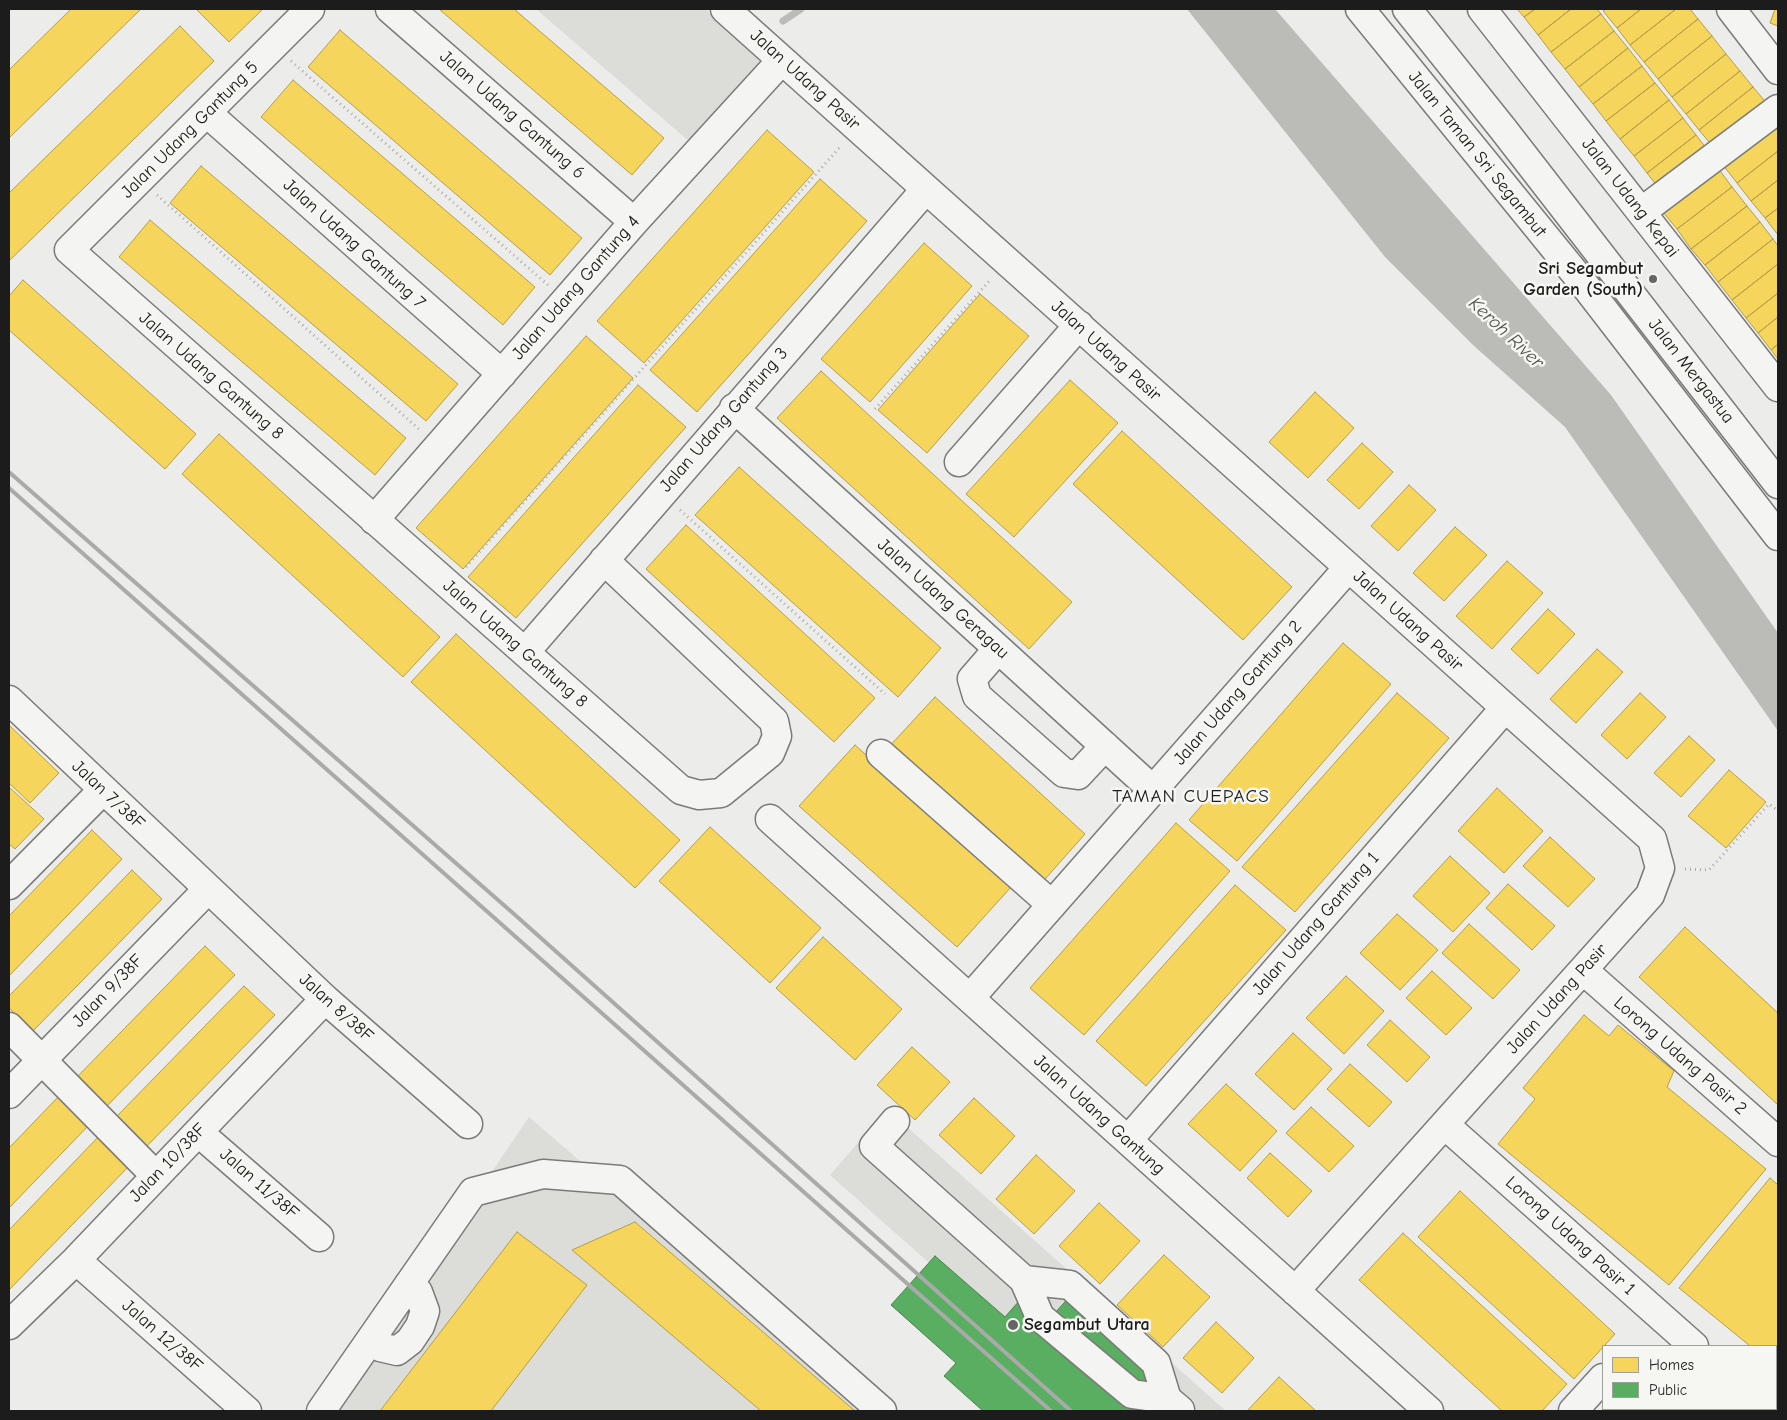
<!DOCTYPE html>
<html>
<head>
<meta charset="utf-8">
<style>
	body { margin:0 }
	#map { position:relative; width:1787px; height:1420px; overflow:hidden; background:#ececea; font-family:"Comic Neue",sans-serif }
	canvas { display:block }
	.frame { position:absolute; inset:0; border:10px solid #1c1c1c; pointer-events:none }
	.legend { position:absolute; left:1602px; top:1345px; width:175px; height:65px; box-sizing:border-box; background:#f6f6f2; border:1px solid #9f9f9c; margin:0; padding:6px 9px; list-style:none; font-size:15px; color:#1c1c1c }
	.legend li { display:flex; align-items:center; gap:10px; height:25px }
	.legend b { width:25px; border:1px solid #9f9f9c }
</style>
</head>
<body>
<div id="map">
<canvas width="1787" height="1420"></canvas>
<div class="frame"></div>
<ul class="legend">
<li><b style="height:14px;background:#f6d55c"></b>Homes</li>
<li><b style="height:14px;background:#5aae61"></b>Public</li>
</ul>
</div>
<script>
const c = document.querySelector('canvas').getContext('2d');
c.lineJoin = 'round';
function fill(path, color) { c.fillStyle = color; c.fill(path, 'evenodd'); }
const shape = rows => new Path2D(rows.map(r => 'M' + r).join(''));
function strokePath(path, color, width, dash) { c.strokeStyle = color; c.lineWidth = width; c.lineCap = dash ? 'butt' : 'round'; c.setLineDash(dash || []); c.stroke(path); }
function drawText(font, color, halo, rows, align = 'center') {
  c.font = font + ' "Comic Neue",sans-serif'; c.lineWidth = 5; c.setLineDash([]); c.textBaseline = 'middle'; c.strokeStyle = halo; c.fillStyle = color; for (const [text, x, y, turn = 0] of rows) {
    c.save(); c.translate(x, y); c.rotate((+turn || 0) * Math.PI / 180); c.textAlign = isNaN(turn) ? turn : align; if (halo) c.strokeText(text, 0, 0); c.fillText(text, 0, 0); c.restore();
  }
}
fill(shape([
	[536,9,705,9,764,59,691,143],
	[887,1109,1226,1411,1096,1411,830,1175],
	[529,1117,870,1411,329,1411]
]), '#dcdcd9');
fill(shape([
	[1187,9,1275,9,1611,395,1778,633,1778,731,1565,427,1473,345,1385,257]
]), '#bbbbb8');
const homes = shape([
	[71,9,141,9,9,138,9,70,71,9],
	[196,9,263,9,229,42,196,9],
	[439,9,514,9,664,138,632,175,439,9],
	[1517,9,1535,9,1524,17,1517,9],
	[1535,9,1571,9,1538,35,1524,17,1535,9],
	[1571,9,1597,9,1601,14,1551,52,1538,35,1571,9],
	[1606,9,1641,9,1617,28,1603,11,1606,9],
	[1641,9,1676,9,1630,45,1617,28,1641,9],
	[1676,9,1690,9,1698,19,1644,62,1630,45,1676,9],
	[1775,9,1778,9,1778,26,1770,23,1775,9],
	[1601,14,1614,31,1565,69,1551,52,1601,14],
	[1698,19,1712,36,1658,79,1644,62,1698,19],
	[180,26,214,61,9,261,9,193,180,26],
	[340,30,582,238,550,275,308,67,340,30],
	[1614,31,1628,48,1579,87,1565,69,1614,31],
	[1712,36,1726,54,1672,97,1658,79,1712,36],
	[1628,48,1642,66,1593,104,1579,87,1628,48],
	[1726,54,1740,71,1686,114,1672,97,1726,54],
	[1642,66,1655,83,1606,121,1593,104,1642,66],
	[1740,71,1753,87,1699,130,1686,114,1740,71],
	[293,80,535,287,503,325,261,117,293,80],
	[1655,83,1669,100,1620,139,1606,121,1655,83],
	[1753,87,1769,106,1715,149,1699,130,1753,87],
	[1669,100,1683,118,1634,156,1620,139,1669,100],
	[1683,118,1696,135,1647,173,1634,156,1683,118],
	[1778,122,1778,151,1737,183,1723,165,1778,122],
	[767,130,814,172,644,363,597,321,767,130],
	[1696,135,1710,153,1661,191,1647,173,1696,135],
	[1778,151,1778,180,1751,201,1737,183,1778,151],
	[201,166,458,384,426,421,170,203,201,166],
	[1718,168,1732,187,1677,229,1662,211,1718,168],
	[820,179,867,221,697,412,650,370,820,179],
	[1778,180,1778,208,1765,218,1751,201,1778,180],
	[1732,187,1747,206,1691,249,1677,229,1732,187],
	[1747,206,1760,222,1705,265,1691,249,1747,206],
	[1778,208,1778,235,1765,218,1778,208],
	[150,220,406,438,375,475,119,257,150,220],
	[1760,222,1773,239,1718,282,1705,265,1760,222],
	[1773,239,1778,246,1778,264,1732,300,1718,282,1773,239],
	[924,243,972,286,870,402,821,359,924,243],
	[1778,264,1778,293,1746,318,1732,300,1778,264],
	[23,280,196,434,165,469,9,330,9,296,23,280],
	[1778,293,1778,317,1758,333,1746,318,1778,293],
	[980,294,1029,336,927,453,878,410,980,294],
	[1778,317,1778,344,1771,350,1758,333,1778,317],
	[586,336,633,378,463,569,416,528,586,336],
	[1778,344,1778,359,1771,350,1778,344],
	[821,371,1072,602,1029,649,777,418,821,371],
	[1070,380,1118,423,1014,537,966,494,1070,380],
	[638,385,686,427,516,618,468,577,638,385],
	[1315,392,1354,428,1308,478,1269,442,1315,392],
	[1122,431,1292,587,1243,640,1073,484,1122,431],
	[219,434,440,637,403,677,182,474,219,434],
	[1362,443,1393,472,1359,509,1327,480,1362,443],
	[739,467,941,648,898,697,695,515,739,467],
	[1409,485,1436,510,1398,551,1371,526,1409,485],
	[686,525,875,698,834,742,646,569,686,525],
	[1455,527,1487,555,1444,601,1413,573,1455,527],
	[1507,561,1543,593,1492,649,1456,616,1507,561],
	[1548,609,1575,634,1538,674,1511,649,1548,609],
	[456,634,680,840,635,888,411,682,456,634],
	[1343,643,1391,684,1237,861,1189,820,1343,643],
	[1597,649,1623,672,1576,723,1550,699,1597,649],
	[1397,693,1449,738,1295,912,1242,867,1397,693],
	[1640,693,1666,717,1627,759,1601,735,1640,693],
	[935,697,1085,834,1038,887,886,750,935,697],
	[9,725,59,773,30,803,9,783,9,725],
	[1689,736,1715,760,1681,797,1654,773,1689,736],
	[855,745,1012,886,957,947,799,806,855,745],
	[1729,770,1766,802,1726,848,1688,816,1729,770],
	[9,787,44,819,15,849,9,844,9,787],
	[1497,788,1543,831,1504,873,1458,831,1497,788],
	[1176,823,1230,871,1084,1035,1030,988,1176,823],
	[710,827,821,928,770,983,659,881,710,827],
	[92,830,122,859,9,976,9,916,92,830],
	[1550,837,1595,879,1568,907,1523,866,1550,837],
	[1450,856,1490,893,1453,932,1413,896,1450,856],
	[132,870,162,899,33,1031,9,1008,9,996,132,870],
	[1508,884,1555,926,1532,950,1486,908,1508,884],
	[1235,885,1286,930,1146,1086,1096,1041,1235,885],
	[1397,914,1438,950,1400,990,1360,953,1397,914],
	[1469,924,1520,970,1493,999,1442,953,1469,924],
	[1685,927,1778,1013,1778,1105,1639,977,1685,927],
	[823,937,902,1009,855,1060,776,988,823,937],
	[205,946,235,975,106,1107,76,1078,205,946],
	[1432,971,1472,1008,1446,1035,1406,998,1432,971],
	[1346,976,1384,1011,1344,1054,1306,1018,1346,976],
	[244,986,275,1015,146,1147,116,1117,244,986],
	[1584,1015,1609,1036,1618,1025,1674,1071,1667,1087,1766,1169,1669,1285,1498,1144,1535,1099,1523,1088,1584,1015],
	[1390,1020,1430,1057,1407,1082,1367,1045,1390,1020],
	[1293,1033,1332,1069,1294,1110,1255,1074,1293,1033],
	[912,1047,950,1082,915,1120,877,1085,912,1047],
	[1350,1064,1392,1102,1369,1127,1327,1089,1350,1064],
	[1226,1084,1277,1131,1240,1171,1188,1124,1226,1084],
	[59,1096,89,1125,9,1208,9,1148,59,1096],
	[974,1098,1015,1136,981,1174,939,1135,974,1098],
	[1311,1107,1354,1146,1329,1172,1286,1133,1311,1107],
	[100,1135,131,1164,9,1290,9,1230,100,1135],
	[1270,1153,1312,1191,1288,1217,1247,1178,1270,1153],
	[1036,1155,1075,1191,1034,1234,996,1199,1036,1155],
	[1770,1178,1778,1185,1778,1369,1776,1367,1776,1346,1750,1346,1679,1288,1770,1178],
	[1460,1191,1615,1334,1574,1379,1418,1237,1460,1191],
	[1099,1203,1140,1241,1100,1284,1059,1246,1099,1203],
	[635,1222,855,1411,761,1411,572,1250,635,1222],
	[517,1232,587,1285,491,1411,380,1411,517,1232],
	[1403,1233,1567,1384,1542,1411,1502,1411,1359,1280,1403,1233],
	[1164,1255,1210,1297,1163,1347,1117,1305,1164,1255],
	[1216,1322,1254,1358,1222,1393,1183,1358,1216,1322],
	[1279,1377,1316,1411,1247,1411,1279,1377],
	[1609,1409,1637,1409,1640,1411,1607,1411,1609,1409]
]);
fill(homes, '#f6d55c');
strokePath(homes, '#b59e49', 1);
const public = shape([
	[935,1256,1005,1317,1028,1291,1054,1314,1074,1292,1172,1379,1169,1411,983,1411,944,1376,956,1363,891,1305,935,1256]
]);
fill(public, '#5aae61');
strokePath(public, '#47824c', 1);
strokePath(shape([
	[783,21,801,9]
]), '#bbbbb8', 7);
const minor = shape([
	[310,9,69,250,681,790,699,795,721,793,770,753,777,736,774,721,604,560],
	[390,9,634,222],
	[725,9,1652,839,1660,868,1650,895,1295,1291],
	[1360,9,1583,283,1778,536],
	[1407,9,1503,129,1778,484],
	[1482,9,1778,387],
	[1731,9,1778,70],
	[207,113,502,374],
	[1641,212,1778,109],
	[734,408,1153,790],
	[959,462,1079,325],
	[374,520,634,222,782,60],
	[998,649,972,679,977,696,1064,773,1078,775,1105,746],
	[525,652,926,189],
	[9,700,325,999,468,1124],
	[881,754,1052,905],
	[770,819,1429,1411],
	[9,885,103,790],
	[1583,970,1778,1142],
	[970,998,1348,568],
	[9,1027,156,1176],
	[9,1094,208,889],
	[895,1121,874,1146,1024,1280,1040,1317,1132,1394,1167,1399],
	[1445,1125,1694,1346],
	[198,1132,319,1237],
	[1128,1140,1505,708],
	[76,1260,247,1411],
	[1024,1280,1070,1285,1156,1363,1167,1399,1180,1410],
	[9,1325,76,1260,325,999],
	[371,1340,380,1347,397,1351,410,1341,420,1326,425,1311,418,1292,409,1284],
	[1685,1409,1688,1411],
	[1765,1409,1768,1411],
	[321,1411,473,1192,543,1174,620,1180,882,1411],
	[1573,1411,1603,1378]
]);
strokePath(minor, '#7a7a79', 31);
strokePath(shape([
	[291,61,548,285],
	[157,195,421,431],
	[875,409,991,279],
	[680,510,885,694],
	[466,567,841,146],
	[1685,869,1709,870,1769,804,1778,811]
]), '#aaaaa9', 3, [1, 4]);
strokePath(minor, '#f4f4f2', 28);
strokePath(shape([
	[9,472,514,914,1071,1411],
	[9,488,1051,1411]
]), '#aaaaa9', 4);
for (const [x, y, r, color] of [
	[1653,279,5,"#656564"],
	[1013,1325,6,"#656564"]
]) { const dot = new Path2D(); dot.arc(x, y, r, 0, 2 * Math.PI); c.fillStyle = color; c.fill(dot); strokePath(dot, '#f6f6f2', 2); }
drawText('18px', '#1c1c1c', '#f6f6f2', [
	["Jalan Udang Pasir",805,80,42],
	["Jalan Udang Gantung 6",512,115,41],
	["Jalan Udang Gantung 5",190,130,-45],
	["Jalan Taman Sri Segambut",1477,154,51],
	["Jalan Udang Kepai",1630,198,52],
	["Jalan Udang Gantung 7",354,244,42],
	["Jalan Udang Gantung 4",576,288,-49],
	["Jalan Udang Pasir",1106,351,42],
	["Jalan Mergastua",1691,371,52],
	["Jalan Udang Gantung 8",211,376,41],
	["Jalan Udang Gantung 3",724,420,-49],
	["Jalan Udang Geragau",943,599,42],
	["Jalan Udang Pasir",1408,621,42],
	["Jalan Udang Gantung 8",515,644,41],
	["Jalan Udang Gantung 2",1238,693,-49],
	["Jalan 7/38F",108,795,43],
	["Jalan Udang Gantung 1",1316,924,-49],
	["Jalan 9/38F",108,991,-46],
	["Jalan Udang Pasir",1557,999,-48],
	["Jalan 8/38F",336,1008,42],
	["Lorong Udang Pasir 2",1680,1056,41],
	["Jalan Udang Gantung",1099,1115,42],
	["Jalan 10/38F",168,1163,-46],
	["Jalan 11/38F",259,1184,41],
	["Lorong Udang Pasir 1",1570,1236,42],
	["Jalan 12/38F",162,1336,41]
]);
drawText('bold 18px', '#1c1c1c', '#f6f6f2', [
	["Sri Segambut",1643,269],
	["Garden (South)",1643,290],
	["Segambut Utara",1024,1325,"left"]
], 'right');
drawText('italic 19px', '#535352', '#f6f6f2', [
	["Keroh River",1506,333,43]
]);
c.letterSpacing = '1px';
drawText('19px', '#1c1c1c', '#f6f6f2', [
	["TAMAN CUEPACS",1191,797]
]);
c.letterSpacing = '0px';
</script>
</body>
</html>
